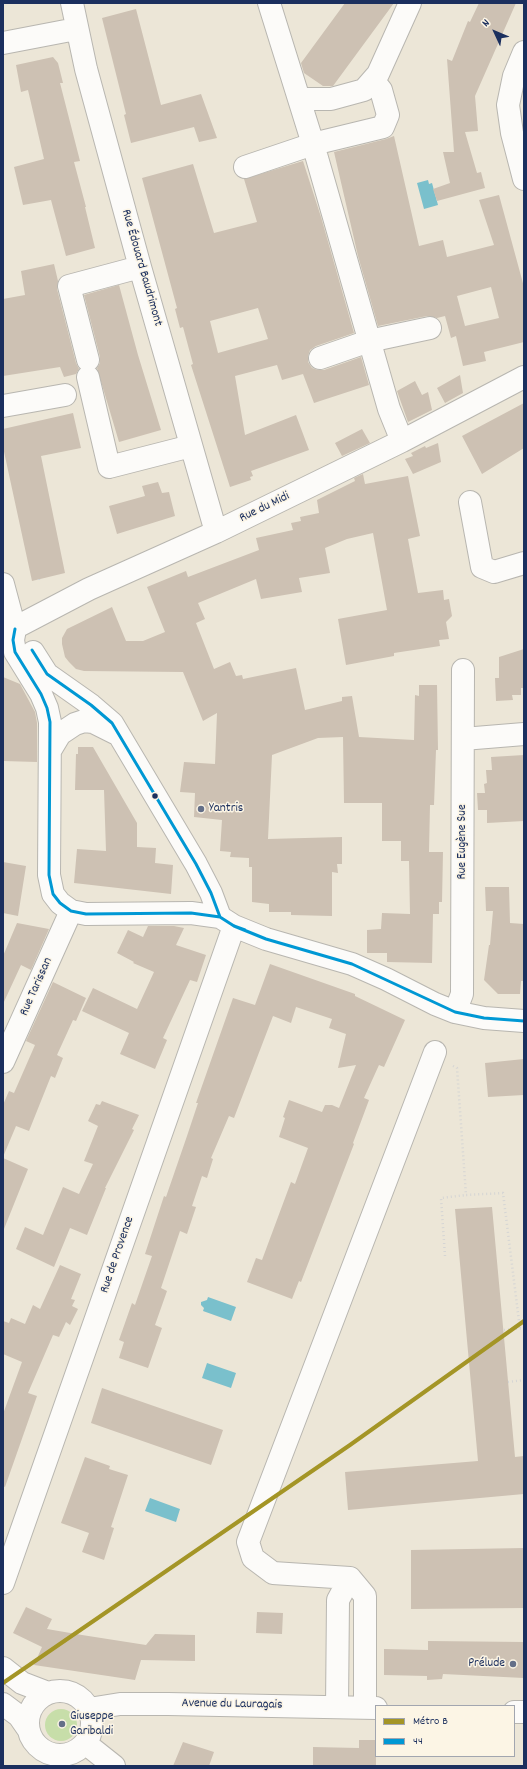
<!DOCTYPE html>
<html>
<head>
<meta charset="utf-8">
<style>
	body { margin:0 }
	#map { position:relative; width:527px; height:1769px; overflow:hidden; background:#ece6d7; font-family:Dekko,sans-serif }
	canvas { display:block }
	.frame { position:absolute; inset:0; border:4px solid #1b2f5e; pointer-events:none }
	.legend { position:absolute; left:375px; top:1705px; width:140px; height:52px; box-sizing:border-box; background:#fcf5e5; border:1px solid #a2a6af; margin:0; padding:5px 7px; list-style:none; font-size:12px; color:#1b2f5e }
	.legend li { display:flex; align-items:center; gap:8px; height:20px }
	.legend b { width:20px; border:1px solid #a2a6af }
	.north { position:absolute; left:475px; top:12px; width:40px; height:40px; -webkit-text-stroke:3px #fcf5e5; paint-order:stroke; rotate:314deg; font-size:11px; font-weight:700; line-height:16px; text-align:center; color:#1b2f5e }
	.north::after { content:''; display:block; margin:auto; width:14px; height:18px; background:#1b2f5e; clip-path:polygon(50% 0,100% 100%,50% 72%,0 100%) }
</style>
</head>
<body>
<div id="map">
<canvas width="527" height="1769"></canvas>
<div class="frame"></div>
<ul class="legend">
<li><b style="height:5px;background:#a49526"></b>Métro B</li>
<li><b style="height:5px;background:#0098d4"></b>44</li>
</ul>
<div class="north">N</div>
</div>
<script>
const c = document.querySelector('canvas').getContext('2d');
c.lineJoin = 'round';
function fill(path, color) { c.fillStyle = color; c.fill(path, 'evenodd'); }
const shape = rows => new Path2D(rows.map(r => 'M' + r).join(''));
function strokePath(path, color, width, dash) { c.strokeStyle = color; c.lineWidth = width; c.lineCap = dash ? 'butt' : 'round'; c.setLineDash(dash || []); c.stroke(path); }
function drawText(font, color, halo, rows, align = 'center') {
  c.font = font + ' Dekko,sans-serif'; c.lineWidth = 3; c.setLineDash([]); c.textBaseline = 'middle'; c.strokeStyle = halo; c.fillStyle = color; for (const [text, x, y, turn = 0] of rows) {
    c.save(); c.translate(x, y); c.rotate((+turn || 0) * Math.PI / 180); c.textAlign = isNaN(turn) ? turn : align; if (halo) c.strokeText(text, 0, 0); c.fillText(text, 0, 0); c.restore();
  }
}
fill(shape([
	'45 1725a16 16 0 1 1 32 0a16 16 0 1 1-32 0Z'
]), '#c7dea9');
fill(shape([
	[428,180,429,184,432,183,438,205,424,209,417,183],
	[208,1297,236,1307,231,1321,203,1311,204,1308,201,1305,201,1302,207,1300],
	[207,1363,236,1373,231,1388,202,1378],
	[150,1498,180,1509,176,1522,145,1511]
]), '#7ac0cc');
fill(shape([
	[345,3,394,3,333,86,323,86,304,73,301,63],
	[479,3,516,3,475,96,478,131,465,132,477,173,481,172,485,188,437,201,433,189,450,183,443,152,454,152,447,59,452,61,468,21,470,22],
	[136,9,161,105,201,94,217,138,199,142,194,127,131,143,124,115,126,114,102,18],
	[53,57,58,63,63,83,60,83,80,161,74,162,86,207,85,207,95,248,66,256,51,200,23,205,14,167,44,159,28,90,21,92,16,65],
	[394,136,419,246,443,240,447,257,494,245,479,200,499,195,524,287,524,342,484,352,486,361,463,366,456,336,451,338,445,316,437,318,427,316,378,326,358,256,334,152,386,139],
	[491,287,499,318,465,326,457,296],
	[303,161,321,217,354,333,316,346,310,350,308,356,308,362,312,368,318,370,324,370,361,357,369,385,314,403,303,374,282,380,277,365,235,376,245,435,296,415,309,450,251,471,253,476,250,477,251,480,230,487,191,365,193,364,183,327,180,328,175,309,177,308,142,178,193,164,214,233,257,222,244,179],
	[258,308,268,339,218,353,210,321],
	[54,264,58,281,57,289,76,363,79,369,76,374,64,377,60,367,3,376,3,299,25,295,21,271],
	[119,285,138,355,161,430,119,442,97,368,100,363,100,357,84,295],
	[460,375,463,393,445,403,437,388],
	[415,381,422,395,428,392,432,410,408,422,397,391],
	[524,403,524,448,482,474,462,436],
	[73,413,81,448,41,456,65,573,32,581,3,447,3,429],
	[362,429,370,443,342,456,335,443],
	[438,443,441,462,413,474,405,459,413,456,411,453,425,446,426,448],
	[363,474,365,484,408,476,420,536,408,539,418,593,443,590,444,600,449,599,452,616,446,622,449,639,439,640,440,646,394,653,394,656,346,665,338,619,387,610,373,533,347,539,325,548,330,573,299,578,302,592,261,599,256,579,198,603,205,619,196,623,214,669,230,662,236,676,242,675,243,679,296,668,305,710,342,701,342,697,352,696,359,737,414,740,415,695,419,696,419,685,437,685,438,750,436,750,434,805,430,805,429,852,443,852,442,902,439,902,439,914,433,914,432,963,387,962,387,953,367,953,367,930,381,929,382,913,410,914,409,861,401,861,401,841,382,841,382,803,344,803,343,737,318,738,272,755,268,839,342,837,342,864,337,864,338,873,332,872,332,916,291,915,291,912,269,912,269,904,252,902,252,867,249,867,249,858,230,857,231,852,220,851,222,820,194,817,195,793,180,792,184,762,215,764,217,713,203,721,183,672,84,671,76,669,69,662,65,657,62,644,62,638,67,629,112,607,126,641,143,641,165,632,147,587,186,571,188,577,259,550,256,538,293,530,291,523,301,521,300,517,319,513,317,500,355,481,354,478],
	[158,482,162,493,169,492,175,516,117,534,109,506,145,496,142,486],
	[524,649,524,688,521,688,521,695,512,695,513,700,496,701,495,678,499,678,499,657],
	[3,677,20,684,35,712,37,723,37,762,3,761],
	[78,747,93,747,137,823,137,847,156,848,155,863,173,865,171,894,74,883,77,849,106,851,104,790,75,790,76,754,78,754],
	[524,755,524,821,487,823,487,810,478,810,477,793,485,793,484,784,487,783,486,770,492,770,491,757],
	[3,862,26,866,18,916,3,913],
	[485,887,509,887,510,923,524,924,524,981,521,981,520,994,498,994,484,980,489,945,490,945,493,911,486,911],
	[17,923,49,929,31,970,21,965,3,1004,3,956],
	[148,926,174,926,184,928,176,945,206,955,197,982,190,980,163,1038,167,1040,155,1069,120,1054,129,1033,82,1011,93,988,137,1009,154,972,133,963,134,962,117,953,128,930,143,937],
	[270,964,355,994,355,996,405,1020,384,1067,379,1065,364,1098,369,1100,353,1143,354,1144,301,1282,299,1281,292,1299,247,1282,256,1258,262,1260,291,1182,295,1184,308,1148,279,1137,285,1118,283,1117,289,1100,322,1112,325,1105,332,1105,339,1108,356,1065,338,1068,346,1034,329,1028,332,1019,296,1007,291,1023,273,1016,234,1118,229,1116,211,1158,213,1159,207,1178,202,1176,192,1206,196,1207,187,1234,180,1231,161,1288,167,1291,155,1325,162,1328,148,1368,119,1358,124,1342,119,1340,132,1303,135,1305,152,1256,145,1254,164,1196,166,1197,187,1136,198,1103,196,1103,233,998,255,1005],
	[53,982,86,998,76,1021,73,1020,57,1055,63,1058,55,1078,51,1076,29,1131,16,1126,3,1157,3,1105,9,1091,14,1093,35,1045,26,1041],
	[524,1059,524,1095,488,1097,485,1063],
	[102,1101,139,1115,132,1129,134,1130,105,1188,106,1188,87,1235,70,1228,54,1267,16,1249,25,1227,43,1235,63,1187,79,1194,93,1164,84,1161,98,1126,88,1121,96,1104,100,1105],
	[3,1158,28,1169,4,1229,3,1229],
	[492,1207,515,1457,524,1456,524,1494,348,1510,345,1472,478,1461,455,1209],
	[60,1265,81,1274,71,1299,75,1300,72,1306,78,1309,70,1325,66,1322,59,1337,53,1335,28,1393,37,1396,5,1487,3,1486,3,1414,22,1362,3,1354,3,1321,9,1323,11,1318,25,1324,33,1305,40,1309],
	[102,1388,223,1430,211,1465,91,1423],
	[85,1457,110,1466,109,1469,128,1475,111,1527,114,1528,104,1560,82,1552,89,1533,61,1523],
	[524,1548,524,1608,411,1609,411,1550],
	[26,1607,52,1619,47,1629,82,1635,146,1645,155,1634,195,1635,195,1661,141,1660,135,1680,34,1665,42,1647,13,1633],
	[257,1612,283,1613,282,1634,256,1633],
	[428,1641,524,1642,524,1678,443,1674,442,1679,427,1680,427,1676,384,1675,384,1649,428,1650],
	[359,1740,376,1740,376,1766,313,1766,313,1747,359,1748],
	[183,1742,214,1752,209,1766,173,1766]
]), '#cdc1b3');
const minor = shape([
	[72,3,86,69,140,267,216,532],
	[269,3,313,144,389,409,402,441],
	[3,43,76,29],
	[524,52,514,76,508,105,512,133,524,179],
	[299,99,331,99,364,90,378,74,410,3],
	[245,167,313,144,383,127,388,115,381,90,373,80],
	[320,358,369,341,430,328],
	[88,360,69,286,140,267],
	[88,377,109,467,191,446],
	[3,406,65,395],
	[470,502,482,567,494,572,524,563],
	[3,584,15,629,13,640,15,652,41,694,47,708,50,722,49,875,53,894,60,903,71,911,86,914,191,913,220,917,234,926,266,939,352,964,386,979,435,1004,455,1012,484,1018,524,1021],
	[3,634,89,589,216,532,402,441,524,377],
	[33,652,47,674,91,705,112,723,196,864,211,893,220,917],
	[463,739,524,734],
	[51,749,60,734,75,724,84,721,93,722,115,733],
	[455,1012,462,994,463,670],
	[3,1062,71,911],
	[3,1583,234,926],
	[3,1668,22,1683,48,1693],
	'28 1723a32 32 0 1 1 64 0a32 32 0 1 1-64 0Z',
	[3,1704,19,1716,28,1729],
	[337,1707,338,1600,350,1578],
	[365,1707,365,1596,350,1578,273,1573,253,1558,248,1542,435,1052],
	[89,1709,120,1704,168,1704,376,1708],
	[514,1712,524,1712],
	[85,1743,114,1766]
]);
strokePath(minor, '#b8b6b0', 24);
strokePath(shape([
	[39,579,39,581],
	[453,1066,457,1068,466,1195,503,1193,520,1329],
	[445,1256,441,1198,466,1195],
	[504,1330,524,1328],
	[508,1382,524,1380]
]), '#d5d5d4', 2.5, [1, 3]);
strokePath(minor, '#fcfbf9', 22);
strokePath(shape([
	[15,629,13,640,15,652,41,694,47,708,50,722,49,875,53,894,60,903,71,911,86,914,191,913,220,917,234,926,266,939,352,964,455,1012,484,1018,524,1021],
	[32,650,47,674,91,705,112,723,196,864,211,893,220,917,234,926,245,930]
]), '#0098d4', 3);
strokePath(shape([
	[3,1683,350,1445,524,1321]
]), '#a49526', 4);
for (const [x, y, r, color] of [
	[155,796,3.5,"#1b2f5e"],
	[201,809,4,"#646f88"],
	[513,1664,4,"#646f88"],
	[62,1724,4,"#646f88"]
]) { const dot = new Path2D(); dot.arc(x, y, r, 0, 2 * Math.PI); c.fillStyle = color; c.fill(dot); strokePath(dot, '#fcf5e5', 1.5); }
drawText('13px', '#1b2f5e', '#fcf5e5', [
	["Rue Édouard Baudrimont",141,268,74],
	["Rue du Midi",265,508,-26],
	["Rue Eugène Sue",463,842,-90],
	["Rue Tarissan",37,987,-66],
	["Rue de Provence",118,1255,-71],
	["Avenue du Lauragais",232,1705,1]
]);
drawText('13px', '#1b2f5e', '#fcf5e5', [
	["Yantris",209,809],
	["Prélude",505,1664,"right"],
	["Giuseppe",70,1717],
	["Garibaldi",70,1732]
], 'left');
</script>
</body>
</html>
